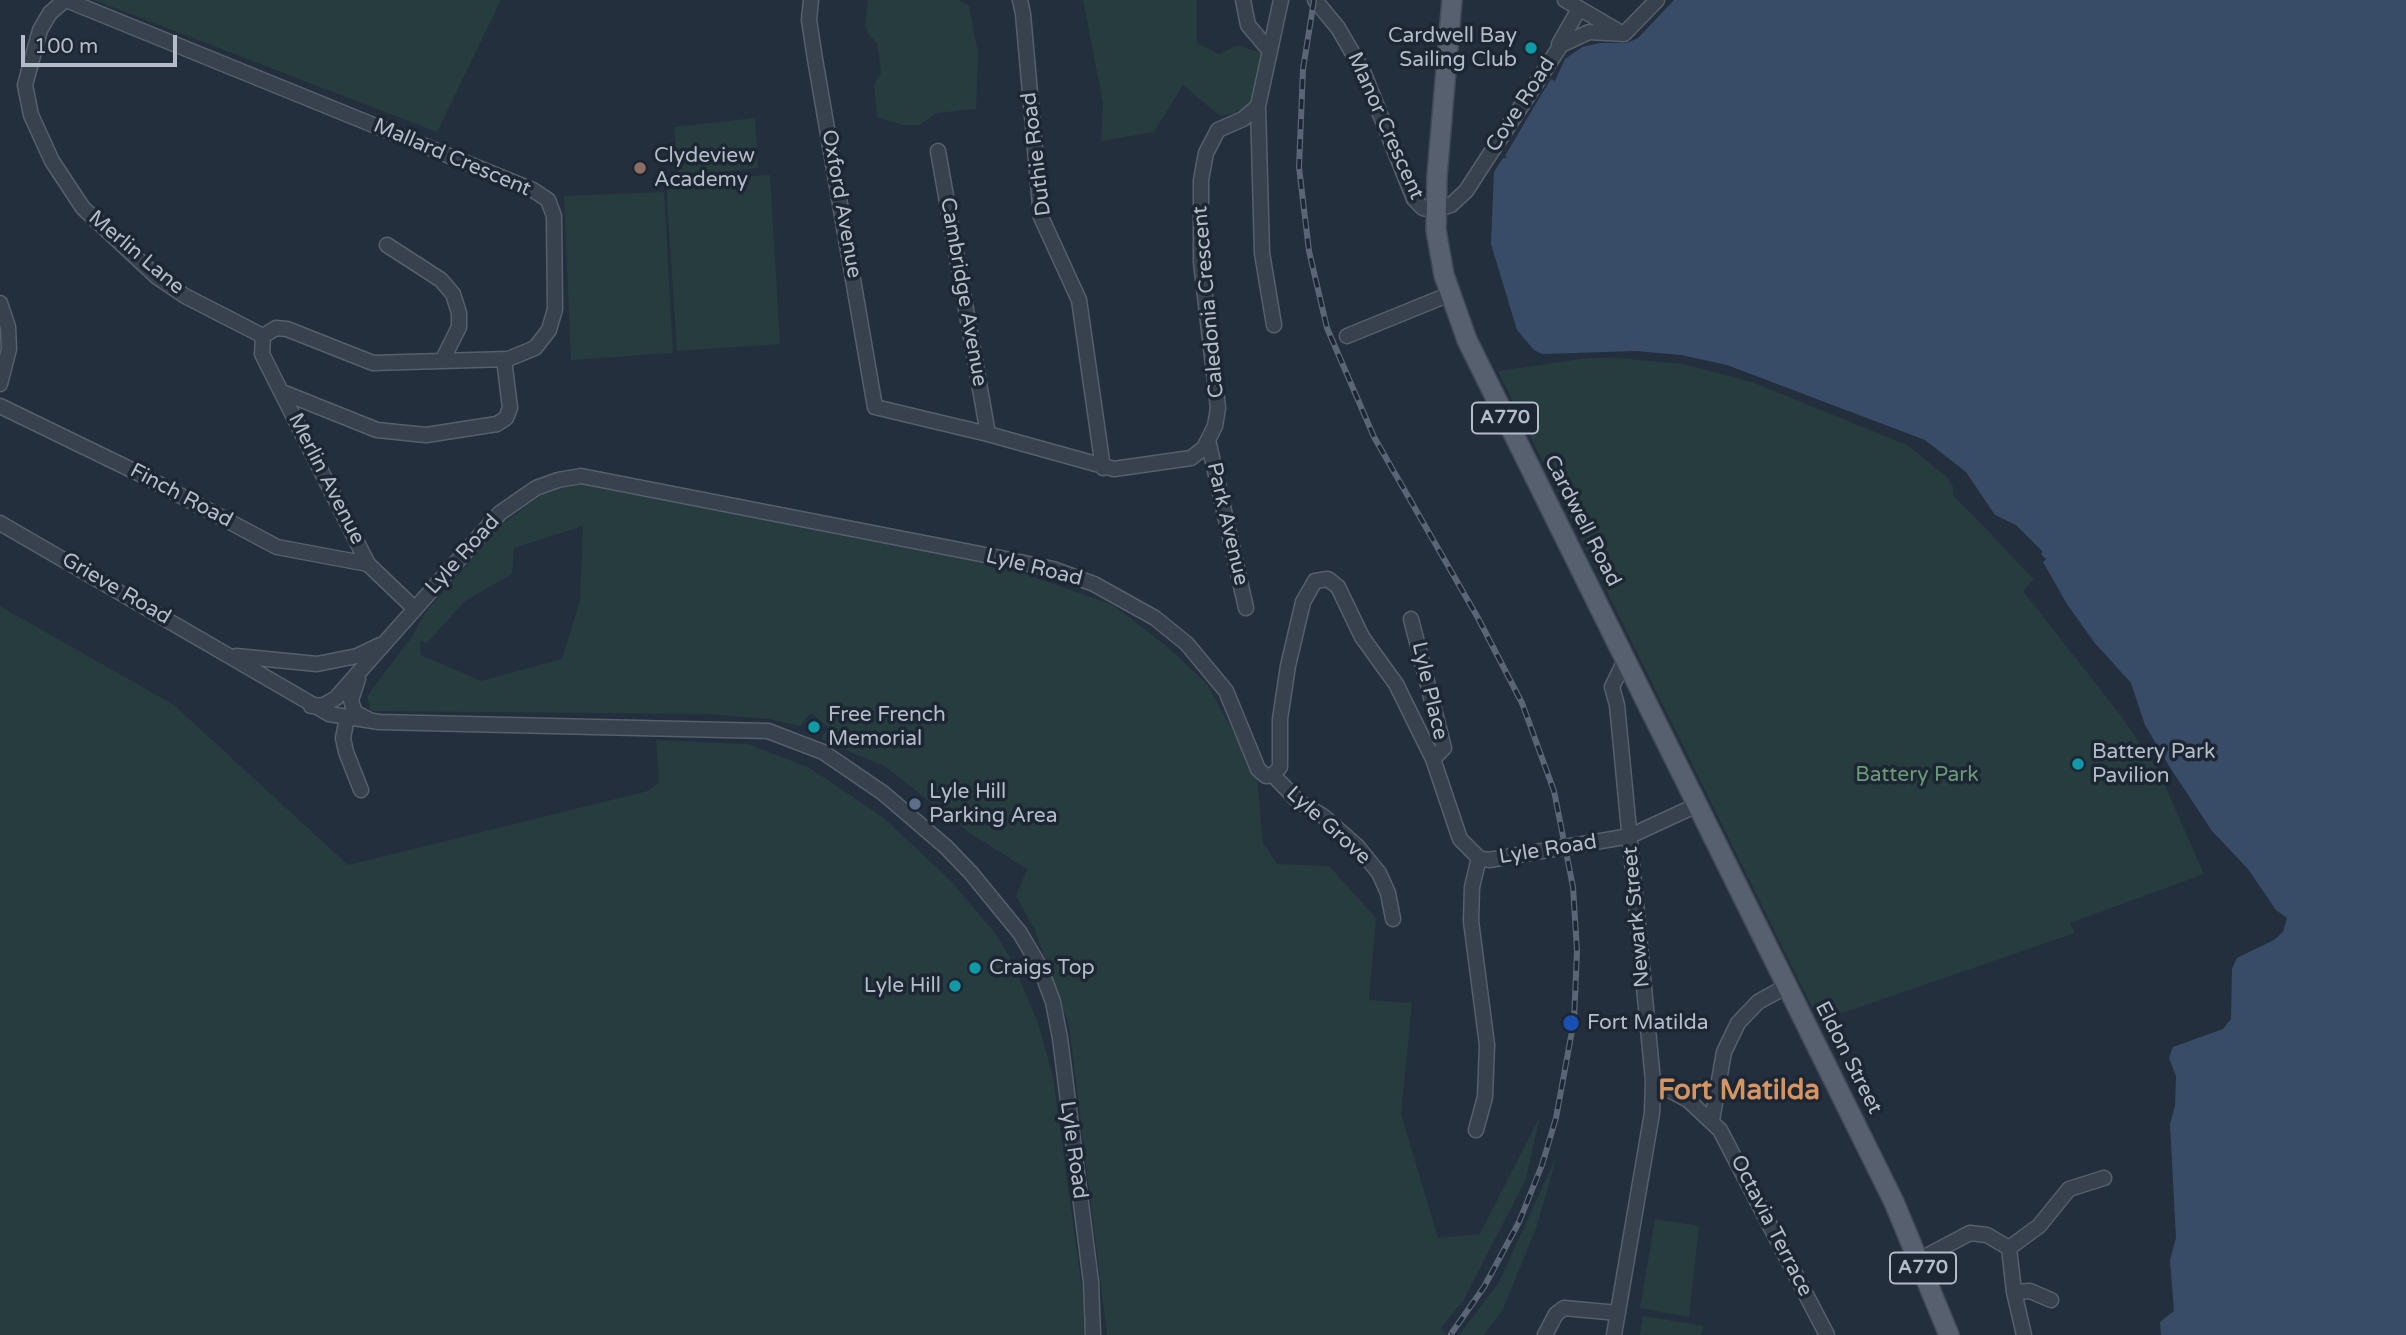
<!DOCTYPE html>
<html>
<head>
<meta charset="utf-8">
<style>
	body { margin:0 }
	#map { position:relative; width:2406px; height:1335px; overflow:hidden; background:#242f3e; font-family:"Varela Round",sans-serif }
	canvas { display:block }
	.scale { position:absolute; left:21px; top:35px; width:156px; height:32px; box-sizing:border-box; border:4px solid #b4bcc9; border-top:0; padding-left:9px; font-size:21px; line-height:24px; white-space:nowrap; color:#b4bcc9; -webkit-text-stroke:5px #1d2633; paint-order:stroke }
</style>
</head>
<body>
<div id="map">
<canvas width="2406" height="1335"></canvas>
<div class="scale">100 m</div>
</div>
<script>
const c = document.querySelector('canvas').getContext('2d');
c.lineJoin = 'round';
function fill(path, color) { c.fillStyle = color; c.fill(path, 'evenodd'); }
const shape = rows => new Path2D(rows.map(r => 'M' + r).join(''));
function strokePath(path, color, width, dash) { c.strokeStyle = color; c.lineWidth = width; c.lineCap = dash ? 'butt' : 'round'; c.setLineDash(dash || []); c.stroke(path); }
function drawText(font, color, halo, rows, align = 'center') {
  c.font = font + ' "Varela Round",sans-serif'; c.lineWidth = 7; c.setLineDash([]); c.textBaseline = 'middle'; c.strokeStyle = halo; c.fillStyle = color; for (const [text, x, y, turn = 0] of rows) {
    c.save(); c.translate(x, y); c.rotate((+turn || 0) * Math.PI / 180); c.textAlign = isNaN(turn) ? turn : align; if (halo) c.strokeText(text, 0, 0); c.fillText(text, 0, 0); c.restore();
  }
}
fill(shape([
	[94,0,501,0,437,132],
	[868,0,958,0,969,6,978,53,976,109,937,113,919,125,902,125,877,117,874,85,881,73,879,55,877,43,869,35,865,25],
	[1083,0,1197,0,1197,43,1219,54,1238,45,1264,54,1253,103,1245,111,1220,116,1183,85,1154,132,1101,141,1103,103],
	[755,118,758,168,678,176,674,127],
	[770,175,780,344,677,351,666,182],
	[664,192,673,353,571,360,564,196],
	[1588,358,1617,358,1683,364,1752,382,1907,445,1947,477,1953,487,1953,495,2034,579,2023,591,2122,717,2158,770,2204,874,2070,923,2075,933,1819,1021,1498,371],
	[570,482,607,485,992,562,1113,605,1165,645,1207,684,1257,775,1263,843,1277,864,1329,866,1376,918,1369,1000,1412,1003,1401,1114,1438,1238,1480,1234,1540,1116,1526,1179,1463,1301,1441,1328,1447,1335,1107,1335,1069,1025,1034,928,1016,896,1027,869,968,832,886,767,821,739,828,727,811,713,800,726,769,719,703,714,371,711,367,696,412,637,424,614,501,525,540,496],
	[583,526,580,600,562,659,481,681,421,655,420,641,427,643,465,601,512,574,514,548],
	[0,606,174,705,348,865,648,791,659,782,656,740,748,744,810,768,884,818,951,881,995,933,1012,961,1038,1023,1053,1077,1082,1289,1084,1335,0,1335],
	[1557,1155,1537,1226,1503,1309,1484,1335,1459,1335,1499,1282],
	[1655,1219,1699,1226,1689,1317,1640,1308],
	[1643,1316,1703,1326,1701,1335,1640,1335]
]), '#263c3f');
fill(shape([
	[1674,0,2406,0,2406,1335,2161,1335,2160,1322,2174,1311,2170,1260,2176,1238,2170,1124,2175,1106,2176,1076,2169,1058,2173,1047,2223,1029,2231,1019,2232,969,2237,958,2274,940,2283,932,2287,918,2276,910,2248,869,2212,831,2171,769,2145,725,2131,683,2094,642,2067,604,2043,562,2046,559,2041,554,2043,552,2016,525,1995,515,1966,472,1925,440,1727,365,1681,355,1636,351,1542,354,1534,350,1517,330,1491,244,1494,172,1503,158,1507,158,1505,156,1538,100,1551,79,1555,81,1565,59,1582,47,1600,43,1627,43,1638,38]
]), '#394c67');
const minor = shape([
	[65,0,50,13,40,30,25,85,31,115,52,161,83,208,157,277,185,296,263,336],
	[66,0,533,190,548,200,554,216,555,309,549,330,535,348,508,359,373,363,287,329,276,328,263,336],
	[811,0,809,20,815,59,875,407,988,434,1114,469,1191,458,1204,448,1215,426,1218,408,1201,262,1201,180,1206,153,1218,130,1243,119,1258,106,1281,0],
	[1020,0,1023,14,1041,217,1079,300,1103,468],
	[1243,0,1248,25,1269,50],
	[1315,0,1338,28,1362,69,1414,199,1423,208,1435,210,1451,205,1466,191,1561,45,1589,32,1624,34,1657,0],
	[1565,0,1618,31],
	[1559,44,1579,9],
	[1258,106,1262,253,1274,325],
	[938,151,988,434],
	[387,245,441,280,453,294,459,313,459,327,442,361],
	[0,303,8,327,9,349,0,384],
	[263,336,262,354,368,564,415,609],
	[1347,336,1450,294],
	[282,392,377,430,426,435,497,424,506,418,510,408,504,359],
	[0,406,138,473,277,547,368,564],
	[1208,440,1246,608],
	[0,523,329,714,379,722,768,731,823,752,883,793,946,847,971,873,1020,933,1040,967,1053,1002,1060,1038,1091,1282,1093,1335],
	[1411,619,1444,748,1433,759],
	[236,656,317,664,357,656,380,645],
	[358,679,351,700,353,707,356,713,368,719],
	[311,706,324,705,336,698,500,513,536,488,558,480,581,476,996,557,1053,569,1094,584,1155,618,1187,644,1226,691,1258,769,1266,776,1273,775,1280,767,1280,719,1288,666,1303,602,1315,581,1328,579,1338,587,1362,637,1396,684,1433,759,1460,839,1479,858,1489,860,1630,836,1697,805],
	[347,718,343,738,346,752,361,790],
	[1273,775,1299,802,1323,816,1357,846,1379,873,1388,893,1393,919],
	[1653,1081,1688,1100,1720,1130,1827,1335],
	[1712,1120,1724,1052,1738,1023,1758,1002,1787,986],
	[1476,1130,1485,1097,1487,1045,1471,921,1472,887,1479,858],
	[2009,1248,2039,1226,2069,1189,2104,1178],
	[1919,1260,1970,1233,1987,1235,2009,1248,2014,1292,2024,1335],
	[2014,1292,2030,1291,2051,1300],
	[1545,1335,1556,1314,1564,1308,1618,1313],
	[1614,1335,1652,1113,1653,1081,1617,705,1612,687,1626,658]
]);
const major = shape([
	[1452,0,1437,176,1436,230,1444,275,1467,340,1894,1202,1949,1335]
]);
strokePath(minor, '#565f6c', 17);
strokePath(major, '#414a57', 22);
strokePath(minor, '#38414e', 14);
strokePath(major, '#56606e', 19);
const rail = shape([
	[1314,0,1303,69,1299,167,1309,251,1327,328,1374,437,1478,618,1522,703,1554,791,1573,887,1577,951,1574,1020,1556,1118,1542,1165,1519,1222,1484,1287,1451,1334]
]);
strokePath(rail, '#5a6575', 6);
strokePath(rail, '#1d2633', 3.5, [10]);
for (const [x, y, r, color] of [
	[1531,48,7,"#0f9aa8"],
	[640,168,7,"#8d6e63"],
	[814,727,7,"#0f9aa8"],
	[2078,764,7,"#0f9aa8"],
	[915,804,7,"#5c6f8a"],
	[975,968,7,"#0f9aa8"],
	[955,986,7,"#0f9aa8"],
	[1571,1023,9,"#1a4fb4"]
]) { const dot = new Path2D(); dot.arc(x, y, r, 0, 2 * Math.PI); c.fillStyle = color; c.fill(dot); strokePath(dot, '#1d2633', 2.5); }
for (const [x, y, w] of [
	[1505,418,66],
	[1923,1268,66]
]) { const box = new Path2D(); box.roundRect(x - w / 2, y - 15.5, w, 31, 5); c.fillStyle = '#1d2633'; c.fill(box); strokePath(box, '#b4bcc9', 2); }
drawText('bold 19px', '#b4bcc9', null, [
	["A770",1505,418],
	["A770",1923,1268]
]);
drawText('21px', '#b4bcc9', '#1d2633', [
	["Cardwell Bay",1517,36,"right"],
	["Sailing Club",1517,60,"right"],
	["Clydeview",654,156],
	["Academy",654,180],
	["Free French",828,715],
	["Memorial",828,739],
	["Battery Park",2092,752],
	["Pavilion",2092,776],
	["Lyle Hill",929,792],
	["Parking Area",929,816],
	["Craigs Top",989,968],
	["Lyle Hill",941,986,"right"],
	["Fort Matilda",1587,1023]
], 'left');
drawText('21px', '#b4bcc9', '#1d2633', [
	["Cove Road",1521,105,-57],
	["Manor Crescent",1385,126,66],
	["Duthie Road",1037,154,-97],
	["Mallard Crescent",452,158,23],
	["Oxford Avenue",841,204,80],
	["Merlin Lane",136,253,40],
	["Cambridge Avenue",963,292,80],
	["Caledonia Crescent",1209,302,-95],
	["Merlin Avenue",326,479,63],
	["Finch Road",181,496,28],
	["Cardwell Road",1582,521,63],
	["Park Avenue",1227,524,77],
	["Lyle Road",463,555,-48],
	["Lyle Road",1034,568,14],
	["Grieve Road",116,589,30],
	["Lyle Place",1429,691,77],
	["Lyle Grove",1328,826,42],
	["Lyle Road",1548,850,-9],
	["Newark Street",1637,917,-95],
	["Eldon Street",1848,1058,63],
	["Lyle Road",1073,1150,82],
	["Octavia Terrace",1771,1226,63]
]);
drawText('21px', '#6b9a76', '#1d2633', [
	["Battery Park",1917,775]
]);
drawText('bold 28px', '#d59563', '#1d2633', [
	["Fort Matilda",1739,1092]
]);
</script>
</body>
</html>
